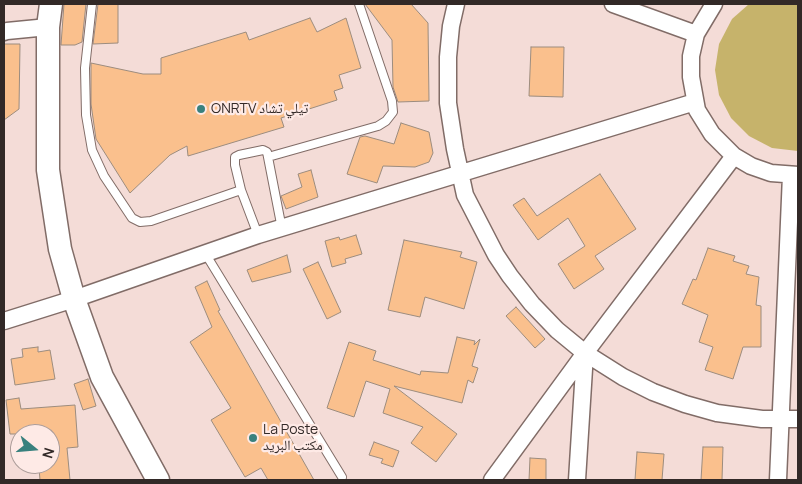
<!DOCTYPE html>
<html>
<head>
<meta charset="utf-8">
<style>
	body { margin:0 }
	#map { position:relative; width:802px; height:484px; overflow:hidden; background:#f4dcd7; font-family:Manrope,sans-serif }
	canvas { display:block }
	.frame { position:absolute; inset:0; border:5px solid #322927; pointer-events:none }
	.north { position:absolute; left:10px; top:424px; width:50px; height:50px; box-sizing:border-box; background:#feeae6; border:1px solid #ac9d9a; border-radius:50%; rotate:107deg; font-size:14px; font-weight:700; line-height:20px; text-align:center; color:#322927 }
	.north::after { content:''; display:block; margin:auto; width:18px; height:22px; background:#39817e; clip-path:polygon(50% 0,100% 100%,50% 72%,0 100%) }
</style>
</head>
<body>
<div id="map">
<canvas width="802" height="484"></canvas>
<div class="frame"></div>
<div class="north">N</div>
</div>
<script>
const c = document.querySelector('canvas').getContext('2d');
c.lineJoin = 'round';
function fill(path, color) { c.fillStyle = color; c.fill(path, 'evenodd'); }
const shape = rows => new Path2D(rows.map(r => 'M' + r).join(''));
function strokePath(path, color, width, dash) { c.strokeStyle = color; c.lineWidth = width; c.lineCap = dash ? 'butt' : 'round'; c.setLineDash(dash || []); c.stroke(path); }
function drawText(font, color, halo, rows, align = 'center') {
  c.font = font + ' Manrope,"Noto Naskh Arabic",sans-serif'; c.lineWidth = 4.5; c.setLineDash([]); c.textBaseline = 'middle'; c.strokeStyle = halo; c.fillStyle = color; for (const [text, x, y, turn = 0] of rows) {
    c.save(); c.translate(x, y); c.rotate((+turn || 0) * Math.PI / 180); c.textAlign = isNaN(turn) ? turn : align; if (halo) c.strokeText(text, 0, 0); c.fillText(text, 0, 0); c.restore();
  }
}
fill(shape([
	[749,4,798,4,798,151,772,148,749,136,731,118,719,95,715,70,719,44,732,19]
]), '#c6b36b');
const building = shape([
	[64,4,86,4,82,42,75,45,61,45,64,4],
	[98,4,118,4,118,43,93,44,98,4],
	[365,4,411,4,428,23,429,101,398,102,393,87,392,40,365,4],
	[310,18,317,32,346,18,361,68,339,75,343,88,334,91,337,100,281,118,284,127,188,156,187,146,170,155,130,193,96,139,91,104,91,63,143,74,161,74,161,58,246,32,249,40,310,18],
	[4,44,20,44,19,109,4,120,4,44],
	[531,47,564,47,563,97,529,96,531,47],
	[401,123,429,132,433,153,429,162,415,167,383,166,377,183,347,174,360,137,365,136,394,144,401,123],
	[311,170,318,197,286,209,281,196,302,187,298,174,311,170],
	[600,174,636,229,595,256,604,269,574,289,558,264,585,246,568,218,538,240,513,205,524,198,537,216,600,174],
	[356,235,362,254,345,259,346,263,332,267,325,241,339,237,340,240,356,235],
	[404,240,462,252,460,257,477,262,464,309,425,297,420,317,388,310,404,240],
	[708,248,735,256,733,261,749,266,746,274,759,277,756,305,761,306,761,347,743,347,733,379,705,370,713,347,699,342,708,315,682,304,693,279,696,280,708,248],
	[287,255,291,272,252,282,247,270,287,255],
	[318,262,341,312,327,319,303,269,318,262],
	[207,281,220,310,218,311,314,480,268,480,261,468,245,477,211,420,231,408,190,342,212,327,195,287,207,281],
	[516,307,545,339,535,348,506,316,516,307],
	[457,337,475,341,474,345,480,339,472,366,478,368,473,383,468,380,462,403,394,386,457,434,436,462,411,443,423,427,383,413,390,389,366,381,354,417,327,408,349,342,376,351,373,360,420,375,421,371,448,373,457,337],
	[38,347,38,352,50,350,55,379,15,385,11,359,23,357,22,349,38,347],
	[88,379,96,406,83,410,74,384,88,379],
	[19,398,21,409,75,405,78,447,67,448,70,480,40,480,39,468,50,467,50,434,10,434,6,400,19,398],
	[374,442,399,451,393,467,381,463,383,459,369,455,374,442],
	[703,447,723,447,722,480,701,480,703,447],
	[637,452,664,454,662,480,635,480,637,452],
	[530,458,546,459,546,480,529,480,530,458]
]);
fill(building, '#fac08d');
strokePath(building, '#9c8c7e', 1);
const lane = shape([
	[92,4,85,68,86,115,92,150,104,176,132,218,140,222,151,221,241,190],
	[268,157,378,126,386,121,393,112,392,101,359,4],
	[258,235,241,190,235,165,235,157,239,155,263,150,267,152,282,229],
	[205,253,342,477]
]);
const street = shape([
	[456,4,451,26,448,57,448,103,455,149,465,195,496,255,510,276,532,304,557,330,585,353,623,377,653,392,685,404,717,413,762,419,798,419],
	[613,4,696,34],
	[714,4,696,34,691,56,691,77,697,110,712,134,734,156,751,166,771,173,798,175],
	[4,32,7,31,48,27],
	[4,321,74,299,258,235,695,102],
	[492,480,585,353,734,156],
	[577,480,585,353],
	[778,480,791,175]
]);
const secondary = shape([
	[51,4,48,27,48,170,60,249,74,299,102,377,158,480]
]);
strokePath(lane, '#816c67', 10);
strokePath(street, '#816c67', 19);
strokePath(secondary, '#816c67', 25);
strokePath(lane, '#fff', 8);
strokePath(street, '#fff', 16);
strokePath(secondary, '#fff', 22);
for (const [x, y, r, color] of [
	[201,109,5,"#39817e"],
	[253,438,5,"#39817e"]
]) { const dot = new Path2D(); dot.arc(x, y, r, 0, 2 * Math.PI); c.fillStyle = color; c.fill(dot); strokePath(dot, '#feeae6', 2); }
drawText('14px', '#322927', '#feeae6', [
	["ONRTV تيلي تشاد",211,109],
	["La Poste",263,430],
	["مكتب البريد",263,446]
], 'left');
</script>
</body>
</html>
